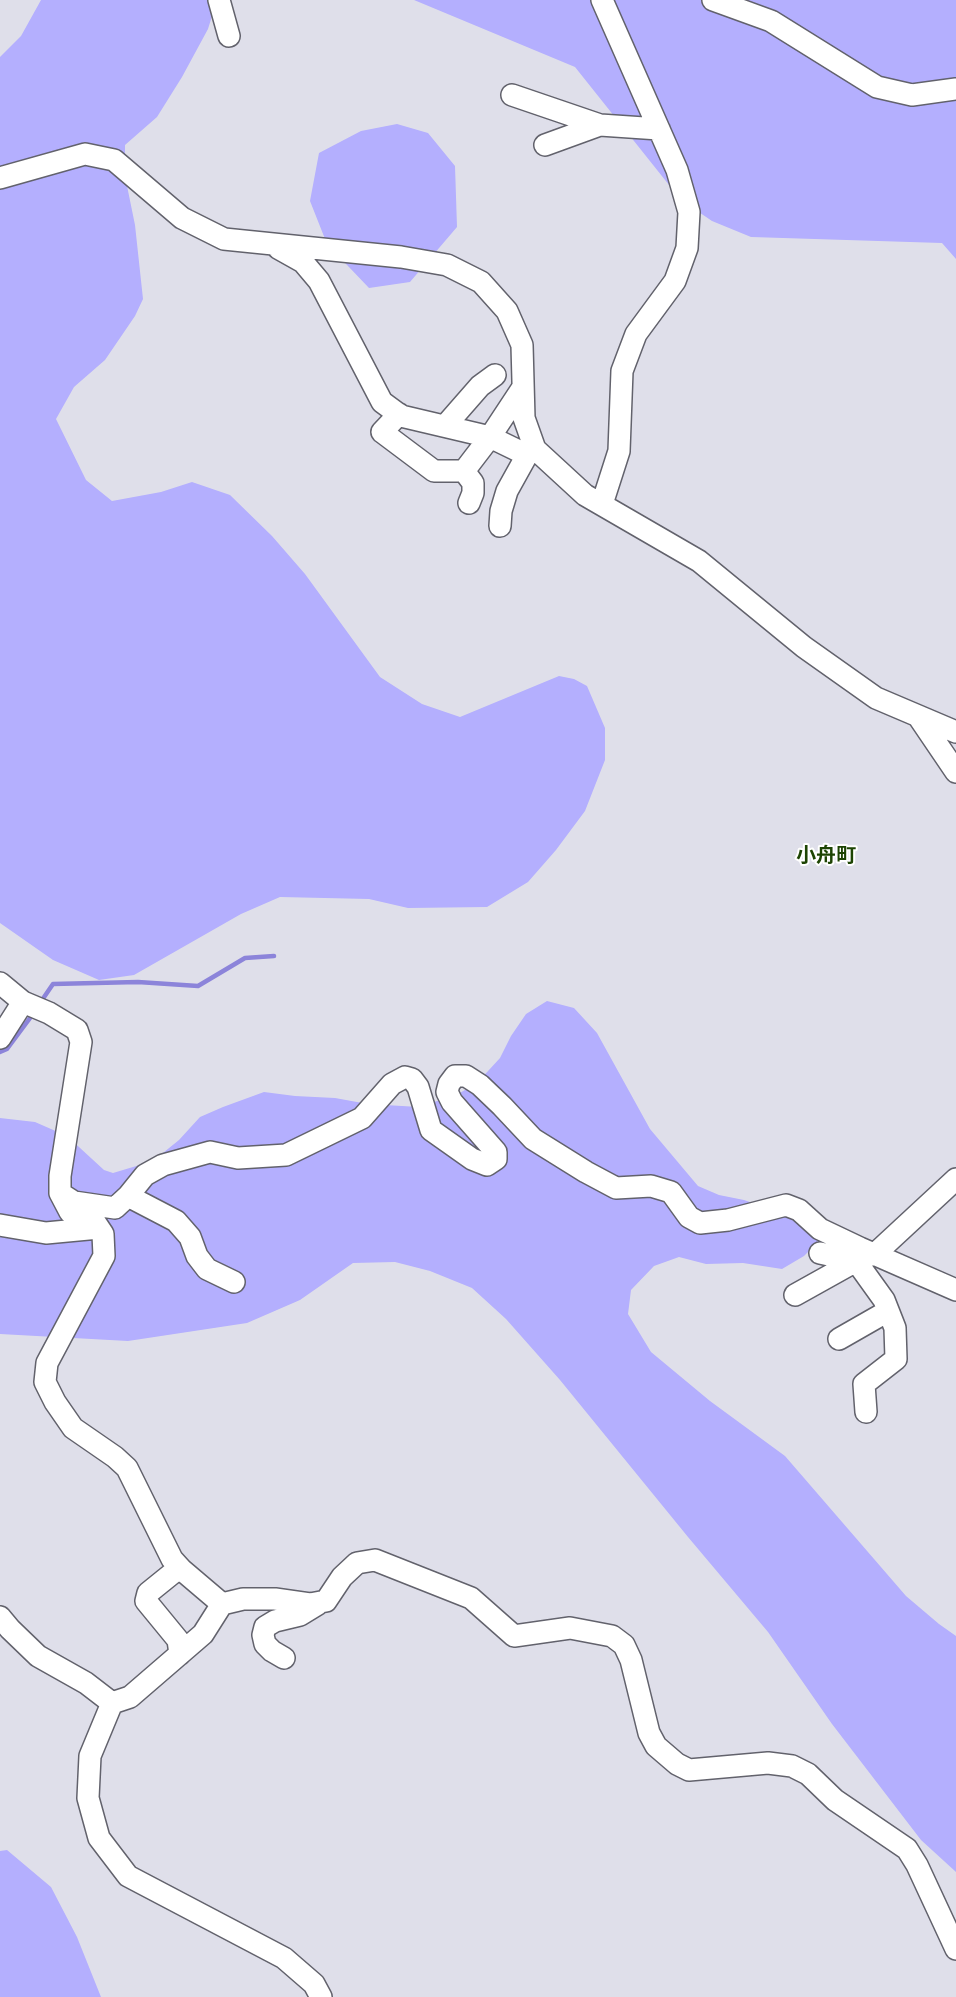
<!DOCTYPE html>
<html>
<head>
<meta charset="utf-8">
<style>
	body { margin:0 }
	canvas { display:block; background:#dfdfea }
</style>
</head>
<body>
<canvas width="956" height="1997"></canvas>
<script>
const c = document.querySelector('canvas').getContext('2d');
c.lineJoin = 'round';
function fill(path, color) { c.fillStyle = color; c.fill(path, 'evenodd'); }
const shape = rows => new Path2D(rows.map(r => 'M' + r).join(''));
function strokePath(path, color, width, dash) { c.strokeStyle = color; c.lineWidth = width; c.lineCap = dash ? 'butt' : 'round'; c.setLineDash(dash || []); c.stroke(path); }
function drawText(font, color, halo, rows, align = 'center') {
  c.font = font + ' Bitter,"Noto Sans JP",serif'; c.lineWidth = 4; c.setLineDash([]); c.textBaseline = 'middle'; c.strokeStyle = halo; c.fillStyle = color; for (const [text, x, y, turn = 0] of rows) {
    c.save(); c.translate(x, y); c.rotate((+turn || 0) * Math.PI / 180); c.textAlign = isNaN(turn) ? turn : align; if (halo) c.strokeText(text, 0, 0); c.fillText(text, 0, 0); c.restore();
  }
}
fill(shape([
	[41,0,217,0,208,29,182,77,157,117,125,145,125,176,135,225,143,299,135,316,105,360,74,387,56,419,86,480,112,501,161,492,192,482,230,495,272,536,305,574,380,677,422,704,460,717,559,676,574,679,587,686,605,728,605,760,585,811,556,850,528,882,487,907,408,908,369,899,280,897,241,914,134,975,99,980,53,960,0,923,0,57,21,36],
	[414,0,956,0,956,259,942,243,751,237,712,221,681,200,575,67],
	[397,124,428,133,455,166,457,227,410,282,369,288,327,244,310,201,319,153,361,131],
	[547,1001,574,1008,597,1033,650,1129,698,1186,719,1195,744,1200,791,1216,820,1240,804,1256,782,1269,743,1263,706,1264,679,1257,654,1266,631,1290,628,1314,651,1352,710,1401,785,1456,906,1596,939,1624,956,1636,956,1872,921,1840,832,1724,768,1632,688,1537,560,1380,506,1319,472,1288,430,1271,395,1262,353,1263,300,1300,247,1323,128,1341,0,1334,0,1118,35,1122,67,1136,104,1170,113,1173,153,1161,179,1140,200,1117,223,1107,264,1092,295,1096,335,1098,368,1104,419,1107,458,1094,477,1083,500,1058,511,1036,526,1014],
	[7,1850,51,1887,77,1937,101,1997,0,1997,0,1851]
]), '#b4affe');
strokePath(shape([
	[40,1003,53,984,138,982,198,986,245,958,274,956],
	[0,1052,7,1049,33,1014]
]), '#8c84da', 4.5);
const minor = shape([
	[219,0,229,36],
	[713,0,771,21,877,87,912,95,956,89],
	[512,95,600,125,659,129],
	[545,145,600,125],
	[0,178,85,154,114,160,182,218,224,239,401,257,447,265,481,282,507,311,522,345,524,418,535,449,585,495,699,561,804,647,876,698,956,732],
	[278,248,303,262,319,281,382,402,401,416,490,437,523,387],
	[399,414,382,432,434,471,464,471,490,437,527,455,535,449],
	[445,426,480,386,495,375],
	[464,471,473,483,473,493,469,503],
	[602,504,619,451,622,371,636,334,675,281,687,248,689,212,677,170,602,0],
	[500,526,501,511,507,491,527,455],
	[918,716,956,772],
	[0,983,23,1002],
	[0,1038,23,1002,49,1013,77,1030,81,1042,60,1176,60,1193,70,1212,95,1222,103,1234,104,1256,47,1363,45,1382,55,1402,73,1428,115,1457,127,1468,172,1559,182,1570],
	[60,1193,74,1202,115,1208,128,1196,145,1175,163,1165,210,1152,238,1158,286,1155,362,1118,392,1084,405,1077,412,1079,418,1087,431,1130,472,1159,487,1165,496,1159,496,1152,452,1102,447,1092,449,1084,455,1076,466,1076,480,1085,502,1106,533,1139,586,1172,616,1188,651,1186,671,1192,689,1217,700,1223,728,1220,786,1205,799,1210,820,1229,860,1248,956,1290],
	[128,1196,176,1221,190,1237,197,1256,207,1269,234,1282],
	[0,1225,46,1233,99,1228],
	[820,1253,856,1261,857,1256],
	[874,1255,956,1179],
	[795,1295,856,1261,884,1300,895,1328,896,1359,864,1384,866,1412],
	[839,1339,888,1311],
	[0,1617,10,1629,38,1656,86,1683,112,1703],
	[180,1654,178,1640,146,1601,148,1593,174,1572,182,1570,222,1604],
	[284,1658,272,1651,265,1644,263,1635,265,1627,275,1621,300,1615,318,1604],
	[321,1997,314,1984,284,1958,128,1876,99,1838,88,1798,90,1756,112,1703,130,1697,203,1634,222,1604,243,1599,275,1599,310,1604,326,1601,342,1577,357,1563,375,1560,471,1598,514,1636,570,1628,612,1636,624,1645,631,1660,649,1733,656,1746,677,1764,689,1770,768,1763,792,1766,808,1774,835,1800,907,1849,917,1865,956,1949]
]);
strokePath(minor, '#62626c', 24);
strokePath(minor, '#fff', 21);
drawText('bold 20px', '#1d4403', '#fff', [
	["小舟町",826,856]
]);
</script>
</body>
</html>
